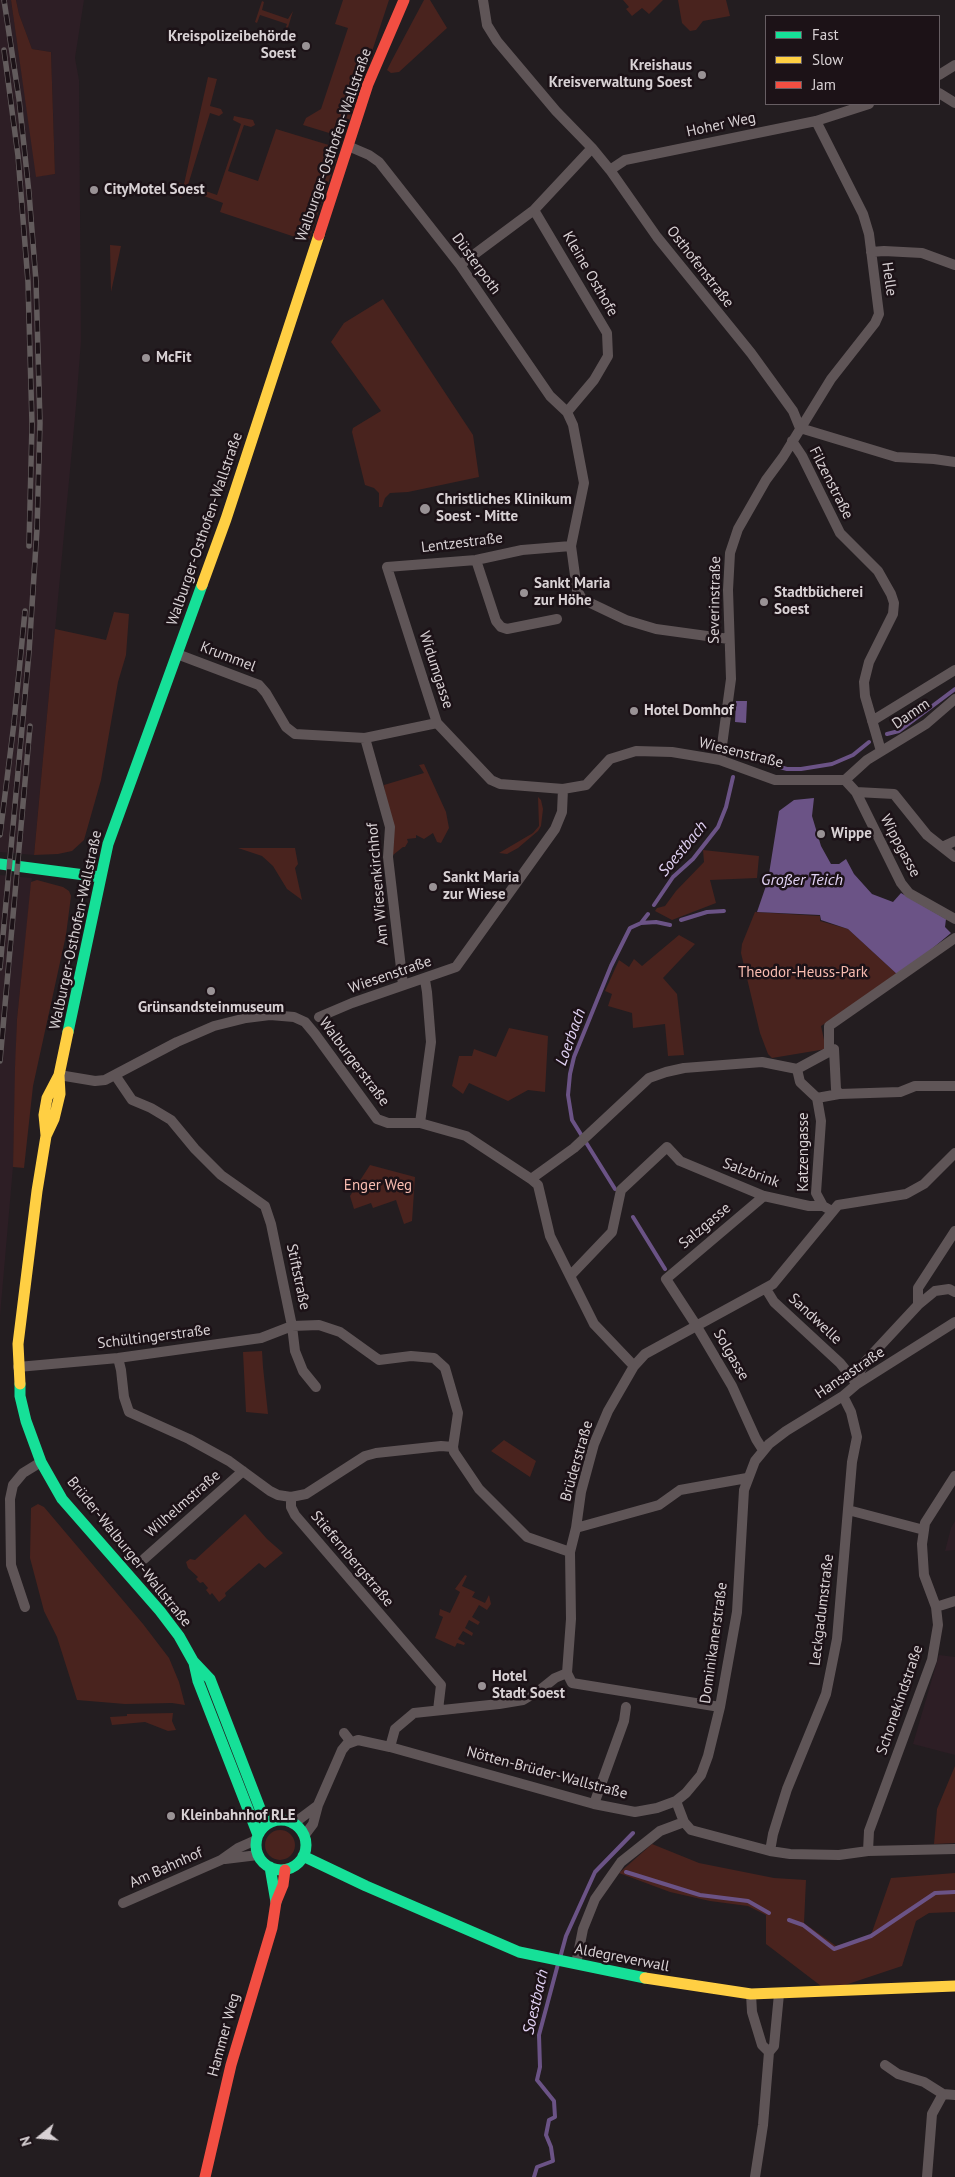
<!DOCTYPE html>
<html>
<head>
<meta charset="utf-8">
<style>
	body { margin:0 }
	#map { position:relative; width:955px; height:2177px; overflow:hidden; background:#231d20; font-family:"PT Sans",sans-serif }
	canvas { display:block }
	.legend { position:absolute; left:765px; top:15px; width:175px; height:90px; box-sizing:border-box; background:#1c1217; border:1px solid #675e63; margin:0; padding:6px 9px; list-style:none; font-size:15px; color:#d8d1d4 }
	.legend li { display:flex; align-items:center; gap:10px; height:25px }
	.legend b { width:25px; border:1px solid #675e63 }
	.north { position:absolute; left:15px; top:2112px; width:50px; height:50px; -webkit-text-stroke:4px #1c1217; paint-order:stroke; rotate:253deg; font-size:14px; font-weight:700; line-height:20px; text-align:center; color:#d8d1d4 }
	.north::after { content:''; display:block; margin:auto; width:18px; height:22px; background:#d8d1d4; clip-path:polygon(50% 0,100% 100%,50% 72%,0 100%) }
</style>
</head>
<body>
<div id="map">
<canvas width="955" height="2177"></canvas>
<ul class="legend">
<li><b style="height:6px;background:#16e098"></b>Fast</li>
<li><b style="height:6px;background:#ffcf43"></b>Slow</li>
<li><b style="height:6px;background:#f24e42"></b>Jam</li>
</ul>
<div class="north">N</div>
</div>
<script>
const c = document.querySelector('canvas').getContext('2d');
c.lineJoin = 'round';
function fill(path, color) { c.fillStyle = color; c.fill(path, 'evenodd'); }
const shape = rows => new Path2D(rows.map(r => 'M' + r).join(''));
function strokePath(path, color, width, dash) { c.strokeStyle = color; c.lineWidth = width; c.lineCap = dash ? 'butt' : 'round'; c.setLineDash(dash || []); c.stroke(path); }
function drawText(font, color, halo, rows, align = 'center') {
  c.font = font + ' "PT Sans",sans-serif'; c.lineWidth = 5; c.setLineDash([]); c.textBaseline = 'middle'; c.strokeStyle = halo; c.fillStyle = color; for (const [text, x, y, turn = 0] of rows) {
    c.save(); c.translate(x, y); c.rotate((+turn || 0) * Math.PI / 180); c.textAlign = isNaN(turn) ? turn : align; if (halo) c.strokeText(text, 0, 0); c.fillText(text, 0, 0); c.restore();
  }
}
fill(shape([
	[0,0,11,0,37,176,55,174,51,52,32,49,19,14,16,0,84,0,75,58,79,80,81,341,76,406,34,855,0,852],
	[0,875,32,878,17,1019,13,1167,0,1316],
	[955,1521,955,1550,945,1551,951,1528],
	[939,1655,955,1657,955,1755,913,1744]
]), '#2d1e25');
fill(shape([
	[11,0,16,0,19,14,32,49,51,52,55,174,36,177],
	[343,0,389,0,345,133,339,136,303,125,306,118,321,109,348,28,335,24],
	[424,0,430,0,447,28,399,72,391,73,387,70,392,60],
	[623,0,663,0,649,14,642,8,632,16,626,9,629,7],
	[678,0,726,0,730,16,703,21,696,30,690,31,682,23],
	[262,1,264,2,262,10,288,19,293,11,286,34,284,33,287,24,260,15,257,23,255,22],
	[208,77,217,79,210,106,221,109,223,113,219,116,210,113,188,185,217,195,241,124,233,120,234,116,253,120,255,125,251,127,244,125,228,171,258,181,276,129,332,146,338,154,309,240,304,240,220,212,223,203,185,189,181,198,179,195,175,186,176,182,184,184],
	[110,245,121,246,111,292],
	[383,299,473,435,479,477,408,492,390,493,385,498,382,507,379,507,379,493,374,488,365,485,352,432,353,428,381,411,331,342,344,323],
	[114,612,129,614,126,655,118,682,101,780,84,840,72,851,58,854,34,855,55,629,106,640],
	[424,764,446,812,449,828,441,843,437,842,433,833,424,839,416,835,416,838,407,839,408,842,405,847,403,847,393,855,384,785,424,773,419,765],
	[538,797,541,800,543,809,541,826,538,831,518,848,507,854,499,853,533,833,539,826],
	[238,848,295,848,298,864,295,868,302,900,287,889,273,866,262,856],
	[703,850,759,856,757,878,710,880,716,903,672,920,655,911,657,908,665,906,676,891,704,862],
	[37,880,63,887,69,891,71,896,66,935,33,1086,24,1168,13,1167,15,1067,17,1019,31,882],
	[755,912,820,916,820,921,848,929,899,976,821,1026,826,1049,772,1058,768,1054,760,1033,741,953,742,944],
	[679,935,695,944,663,978,677,994,684,1055,668,1056,665,1024,633,1028,632,1013,608,1006,612,994,605,991,619,960,629,967,634,959,642,966],
	[509,1028,548,1036,545,1092,528,1090,508,1101,469,1083,463,1094,452,1086,459,1056,472,1056,474,1049,496,1057],
	[370,1165,415,1177,412,1221,404,1224,396,1200,373,1208,371,1203,354,1209,350,1196],
	[262,1351,263,1367,268,1414,246,1412,243,1352],
	[504,1440,536,1461,530,1477,491,1451],
	[38,1504,44,1507,143,1624,169,1658,179,1682,185,1705,172,1703,125,1704,77,1700,57,1637,44,1611,30,1558,31,1508],
	[245,1514,267,1539,283,1553,265,1568,259,1563,225,1593,226,1596,219,1602,212,1593,210,1595,206,1590,208,1588,203,1582,200,1583,196,1579,198,1577,188,1568,186,1562,190,1559,195,1560],
	[465,1575,467,1576,462,1586,475,1592,472,1597,485,1603,489,1595,491,1604,487,1610,479,1605,472,1617,480,1622,478,1625,469,1620,465,1628,473,1633,472,1636,463,1631,458,1639,465,1643,464,1645,457,1643,455,1647,435,1638,443,1617,439,1615,440,1609,450,1613,460,1592,455,1589],
	[173,1713,172,1721,176,1730,168,1731,145,1722,112,1725,110,1717,127,1716,127,1714],
	[955,1766,955,1843,934,1844,937,1809],
	'265 1845a15 15 0 1 1 30 0a15 15 0 1 1-30 0Z',
	[652,1844,699,1863,774,1878,806,1880,804,1923,836,1946,871,1935,891,1878,955,1873,955,1912,929,1913,916,1921,902,1966,845,1985,821,1986,766,1944,766,1915,748,1906,710,1901,670,1892,619,1873]
]), '#49231e');
fill(shape([
	[736,701,747,701,746,723,735,722],
	[814,798,812,816,821,846,831,864,839,864,846,859,854,874,872,894,893,902,901,893,946,919,945,927,951,933,899,976,848,929,821,920,820,915,757,912,768,880,779,811,794,800]
]), '#6b5386');
strokePath(shape([
	[887,734,899,731,955,689],
	[738,757,739,754,742,754],
	[751,759,787,769,801,769,832,764,853,755,869,742],
	[654,905,673,877,693,859,718,827,726,807,733,777],
	[681,920,707,912,724,911],
	[641,923,648,914],
	[615,1189,572,1120,568,1095,570,1074,574,1057,611,966,630,928,641,923,656,922,670,925],
	[633,1217,665,1269],
	[626,1872,700,1895,748,1901,769,1913],
	[789,1920,803,1925,834,1949,871,1936,935,1893,955,1892],
	[560,1958,566,1936,595,1872,633,1833],
	[534,2177,537,2167,553,2161,551,2147,546,2135,549,2120,555,2117,554,2101,537,2080,540,2067,539,2035,558,1964]
]), '#6b5386', 4);
strokePath(shape([
	[483,0,487,25,497,41,556,111,592,148,610,170,657,237,751,353,793,411,800,428],
	[939,75,955,65],
	[939,93,955,103],
	[348,146,369,155,379,162,460,265,550,396,567,412,573,425,584,483,571,546,577,590,582,599,626,620,656,629,729,639],
	[610,170,625,160,816,121,869,104],
	[534,210,607,333,608,356,594,380,567,412],
	[871,252,884,251,922,253,955,265],
	[460,265,534,210,592,148],
	[800,428,896,457,934,459,955,462],
	[792,441,802,456,840,533,878,571,891,594,894,603,893,614,869,662,864,682,865,696,881,751],
	[571,546,522,550,476,560,387,567,437,723,491,780,500,784,563,789,586,785,610,759,636,751,672,752,720,760,775,780,845,780,867,760,926,724,955,699],
	[476,560,496,621,501,627,507,629,557,619],
	[177,654,259,685,266,693,286,727,295,734,365,738,437,723],
	[872,721,955,670],
	[365,738,390,827,388,857,403,985],
	[720,760,731,679,728,590,730,553,738,529,766,480,783,457,831,379,875,323,879,314,869,234,863,214,816,121],
	[845,780,856,792,901,883,909,893,955,919],
	[856,792,894,794,927,835,955,857],
	[942,847,955,841],
	[319,1017,352,1003,456,967,555,829,562,812,563,789],
	[829,1050,829,1026,955,938],
	[797,1069,834,1049,836,1089,839,1094],
	[59,1075,95,1081,105,1080,177,1042,214,1026,246,1018,270,1015,294,1017,305,1022,315,1034,377,1119,388,1123,420,1123,466,1136,531,1179,574,1148,649,1078,666,1072,684,1068,762,1062,797,1069,800,1082,817,1098,839,1094,900,1092,915,1086,955,1086],
	[115,1075,132,1100,151,1108,171,1120,195,1149,221,1175,265,1206,271,1224,292,1326,319,1325,340,1332,379,1360,411,1356,434,1358,445,1368,458,1413,453,1447,454,1452,479,1489,527,1537,570,1552],
	[817,1098,821,1121,816,1193,823,1206],
	[420,1123,431,1042,427,992,425,980],
	[531,1179,538,1185,550,1236,594,1324,634,1366],
	[570,1276,612,1232,621,1190,667,1147,680,1161,764,1196,809,1206,823,1206,832,1211],
	[766,1289,774,1302,840,1363,857,1384],
	[918,1305,918,1288,955,1231],
	[118,1358,121,1370,124,1397,129,1412,189,1439,229,1461,270,1491,278,1495,291,1497,291,1507,295,1515,441,1685,438,1710],
	[18,1367,118,1358,261,1338,292,1326,295,1351,303,1371,316,1387],
	[857,1384,859,1373,865,1362,918,1305,935,1291,949,1289,955,1292],
	[763,1450,756,1439,732,1386,696,1325,666,1279,764,1196],
	[291,1497,306,1494,365,1456,376,1453,441,1446,453,1447],
	[848,1510,924,1530],
	[576,1528,659,1505,680,1490,747,1478],
	[144,1559,243,1471],
	[25,1607,11,1565,10,1499,13,1485,23,1473,41,1462],
	[936,1607,955,1601],
	[567,1673,571,1619,570,1552,576,1528,581,1492,594,1444,608,1411,634,1366,645,1354,773,1284,838,1205,906,1194,924,1184,955,1153],
	[567,1673,572,1683,720,1707],
	[344,1733,351,1742],
	[390,1747,395,1729,414,1713,499,1704,523,1700,540,1690,555,1678,567,1673],
	[676,1801,684,1822,691,1830,770,1851,790,1854,839,1855,868,1851,955,1849],
	[594,1804,624,1721,626,1707],
	[293,1824,317,1806],
	[304,1836,313,1824,318,1805,342,1750,347,1744,358,1740,390,1747,594,1804,635,1812,657,1808,676,1801,686,1793,701,1775,708,1756,720,1707,737,1612,744,1490,755,1461,769,1444,786,1431,843,1396,857,1384,955,1322],
	[770,1851,773,1834,787,1789,826,1694,837,1639,852,1462,857,1437,851,1412,843,1396],
	[868,1851,869,1831,932,1660,938,1625,936,1607,924,1575,922,1544,925,1523,955,1476],
	[225,1859,258,1855],
	[123,1903,221,1860,238,1848,256,1840],
	[576,1964,583,1929,595,1899,621,1862,660,1831,684,1822],
	[751,1994,752,2012,762,2045,769,2052],
	[885,2065,898,2074,924,2082,943,2094],
	[755,2177,763,2125,769,2052,774,2046,779,1994],
	[927,2177,932,2114,943,2094,955,2095]
]), '#5f5557', 10);
strokePath(shape([
	[0,864,100,877],
	[68,1032,108,844,202,585],
	[20,1384,20,1396,26,1421,41,1462,62,1499,160,1611,179,1636,193,1661,210,1679,261,1811,271,1822],
	[194,1663,198,1681,258,1835],
	'256 1845a25 25 0 1 1 50 0a25 25 0 1 1-50 0Z',
	[303,1856,366,1886,519,1952,645,1978],
	[270,1867,276,1902]
]), '#16e098', 11);
strokePath(shape([
	[202,585,226,519,319,235],
	[46,1135,44,1115,47,1098,59,1075],
	[20,1384,18,1344,37,1191,46,1136,54,1119,60,1094,59,1075,68,1032],
	[645,1978,751,1994,955,1986]
]), '#ffcf43', 11);
strokePath(shape([
	[319,235,368,84,404,0],
	[205,2177,231,2065,272,1928,276,1902,283,1885,285,1870]
]), '#f24e42', 11);
const rail = shape([
	[4,50,18,156,28,282,32,424,29,546],
	[0,835,14,723,25,611],
	[0,968,29,652,37,529,40,423,36,281,29,193,19,99,4,0],
	[0,1061,30,726]
]);
strokePath(rail, '#625b5c', 5.5);
strokePath(rail, '#1c1217', 4, [11]);
for (const [x, y, r, color] of [
	[306,46,5,"#999295"],
	[702,75,5,"#999295"],
	[94,190,5,"#999295"],
	[146,358,5,"#999295"],
	[425,509,6,"#999295"],
	[524,593,5,"#999295"],
	[764,602,5,"#999295"],
	[634,711,5,"#999295"],
	[821,834,5,"#999295"],
	[433,887,5,"#999295"],
	[211,991,5,"#999295"],
	[482,1686,5,"#999295"],
	[171,1816,5,"#999295"]
]) { const dot = new Path2D(); dot.arc(x, y, r, 0, 2 * Math.PI); c.fillStyle = color; c.fill(dot); strokePath(dot, '#1c1217', 2); }
drawText('bold 15px', '#d8d1d4', '#1c1217', [
	["Kreispolizeibehörde",296,37,"right"],
	["Soest",296,54,"right"],
	["Kreishaus",692,66,"right"],
	["Kreisverwaltung Soest",692,83,"right"],
	["CityMotel Soest",104,190],
	["McFit",156,358],
	["Christliches Klinikum",436,500],
	["Soest - Mitte",436,517],
	["Sankt Maria",534,584],
	["zur Höhe",534,601],
	["Stadtbücherei",774,593],
	["Soest",774,610],
	["Hotel Domhof",644,711],
	["Wippe",831,834],
	["Sankt Maria",443,878],
	["zur Wiese",443,895],
	["Grünsandsteinmuseum",211,1008,"center"],
	["Hotel",492,1677],
	["Stadt Soest",492,1694],
	["Kleinbahnhof RLE",181,1816]
], 'left');
drawText('15px', '#d8d1d4', '#1c1217', [
	["Hoher Weg",721,125,-12],
	["Walburger-Osthofen-Wallstraße",334,145,-71],
	["Düsterpoth",476,264,54],
	["Osthofenstraße",700,267,52],
	["Kleine Osthofe",590,274,60],
	["Helle",889,279,82],
	["Filzenstraße",831,483,63],
	["Walburger-Osthofen-Wallstraße",205,529,-71],
	["Lentzestraße",462,543,-7],
	["Severinstraße",715,600,-89],
	["Krummel",228,657,21],
	["Widumgasse",436,670,72],
	["Damm",911,714,-34],
	["Wiesenstraße",741,753,14],
	["Wippgasse",900,846,62],
	["Am Wiesenkirchhof",378,884,-95],
	["Walburger-Osthofen-Wallstraße",76,930,-78],
	["Wiesenstraße",390,975,-19],
	["Walburgerstraße",354,1062,53],
	["Katzengasse",804,1152,-90],
	["Salzbrink",751,1173,20],
	["Salzgasse",705,1226,-40],
	["Stiftstraße",298,1277,78],
	["Sandwelle",815,1319,43],
	["Schültingerstraße",154,1337,-7],
	["Solgasse",731,1355,60],
	["Hansastraße",850,1373,-34],
	["Brüderstraße",577,1461,-74],
	["Wilhelmstraße",183,1504,-41],
	["Brüder-Walburger-Wallstraße",129,1552,51],
	["Stiefernbergstraße",352,1559,50],
	["Leckgadumstraße",822,1610,-83],
	["Dominikanerstraße",714,1643,-82],
	["Schonekindstraße",900,1700,-71],
	["Nötten-Brüder-Wallstraße",547,1773,15],
	["Am Bahnhof",166,1868,-24],
	["Aldegreverwall",622,1958,11],
	["Hammer Weg",224,2035,-75]
]);
drawText('15px', '#f8bcb0', '#1c1217', [
	["Theodor-Heuss-Park",803,973],
	["Enger Weg",378,1186]
]);
drawText('italic 16px', '#e1d2f4', '#1c1217', [
	["Soestbach",683,849,-50],
	["Großer Teich",802,880],
	["Loerbach",571,1037,-70],
	["Soestbach",536,2002,-77]
]);
</script>
</body>
</html>
